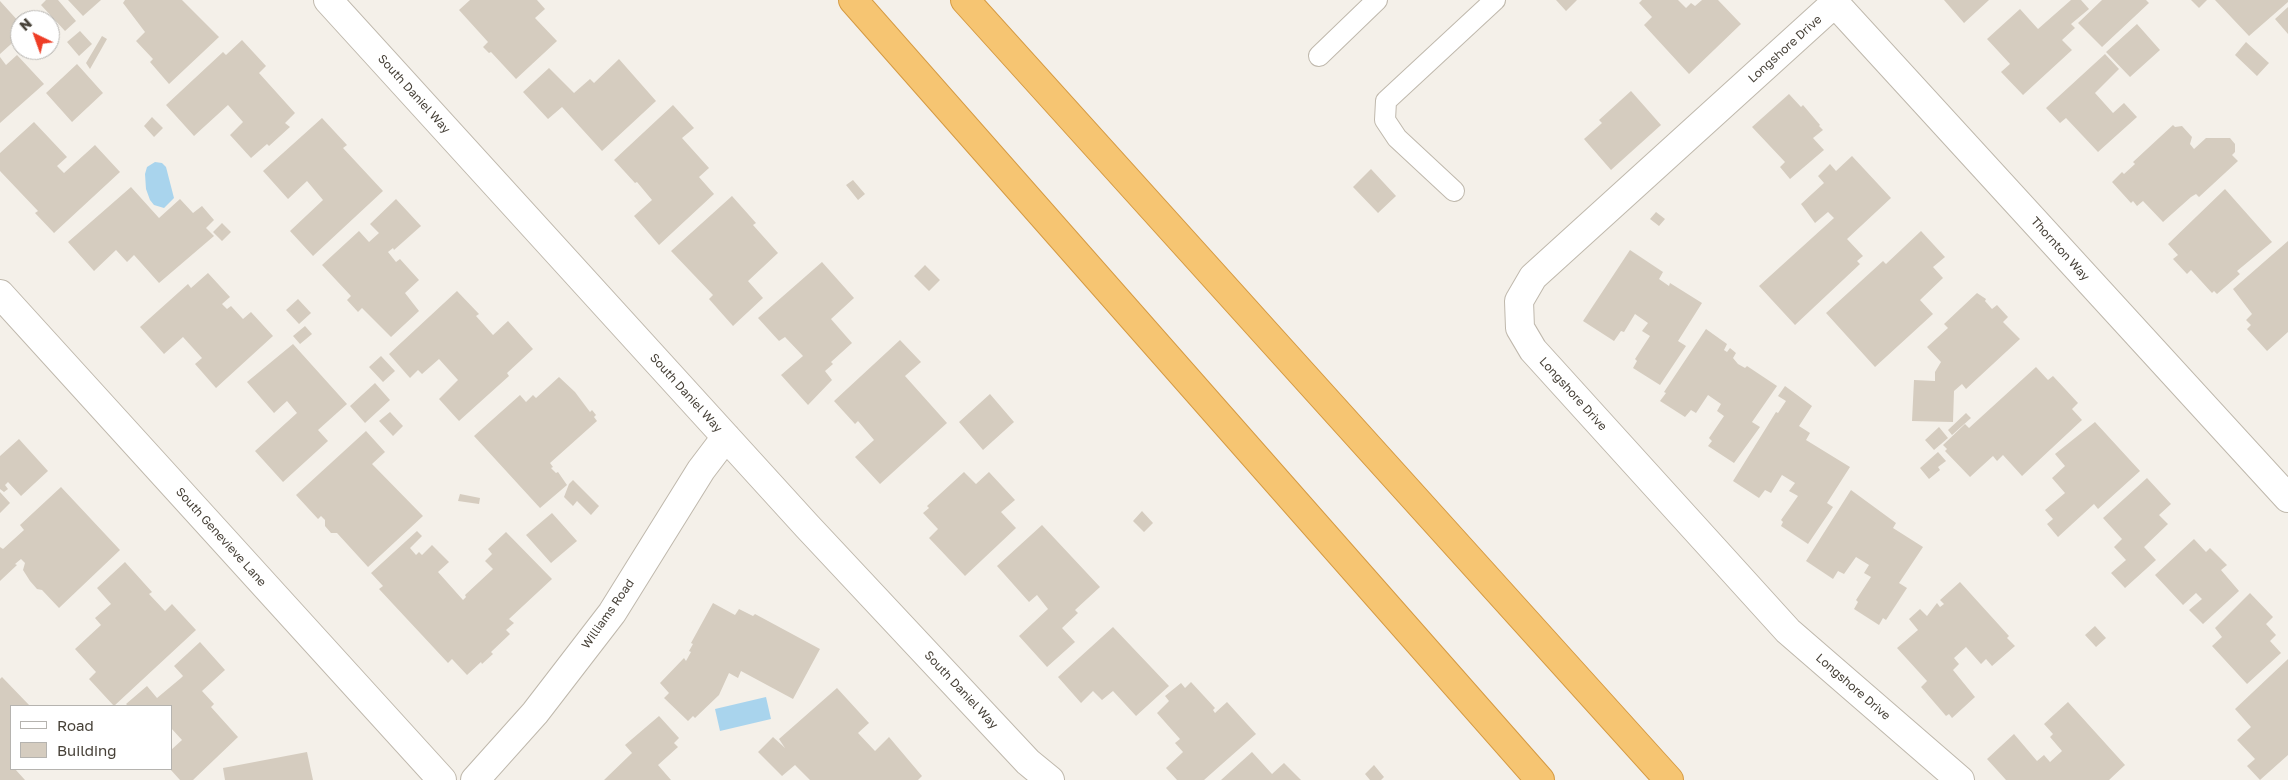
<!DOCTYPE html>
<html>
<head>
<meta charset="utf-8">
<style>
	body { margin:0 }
	#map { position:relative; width:2288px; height:780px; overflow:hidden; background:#f4f0e9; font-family:"Golos Text",sans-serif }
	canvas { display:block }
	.legend { position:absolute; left:10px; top:705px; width:162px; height:65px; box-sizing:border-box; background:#fff; border:1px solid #b5b3af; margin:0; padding:6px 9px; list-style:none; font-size:15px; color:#474138 }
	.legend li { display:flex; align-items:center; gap:10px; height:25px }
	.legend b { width:25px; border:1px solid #b5b3af }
	.north { position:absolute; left:10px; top:10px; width:50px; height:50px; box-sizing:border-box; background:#fff; border:1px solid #b5b3af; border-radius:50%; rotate:318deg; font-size:14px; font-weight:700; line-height:20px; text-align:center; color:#474138 }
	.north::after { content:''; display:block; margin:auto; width:18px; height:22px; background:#ee3d26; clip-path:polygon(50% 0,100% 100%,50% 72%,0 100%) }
</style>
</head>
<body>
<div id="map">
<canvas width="2288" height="780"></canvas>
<ul class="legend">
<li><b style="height:6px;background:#fff"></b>Road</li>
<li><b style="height:14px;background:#d5ccbf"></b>Building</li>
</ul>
<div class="north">N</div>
</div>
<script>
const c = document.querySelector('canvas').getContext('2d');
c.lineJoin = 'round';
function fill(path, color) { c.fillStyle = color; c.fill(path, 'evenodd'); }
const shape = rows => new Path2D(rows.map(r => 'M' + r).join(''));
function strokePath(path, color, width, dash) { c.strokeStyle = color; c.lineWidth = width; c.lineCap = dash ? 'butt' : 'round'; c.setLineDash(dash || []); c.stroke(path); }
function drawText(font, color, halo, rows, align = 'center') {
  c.font = font + ' "Golos Text",sans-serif'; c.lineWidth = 4; c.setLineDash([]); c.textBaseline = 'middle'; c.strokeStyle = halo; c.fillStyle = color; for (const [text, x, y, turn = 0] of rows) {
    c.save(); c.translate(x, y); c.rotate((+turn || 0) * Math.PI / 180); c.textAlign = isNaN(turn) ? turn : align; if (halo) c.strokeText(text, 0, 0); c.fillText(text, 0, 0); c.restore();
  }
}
fill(shape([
	[155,162,162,163,166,167,174,198,164,208,154,205,150,200,146,189,145,174,147,167],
	[766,697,771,719,720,731,715,709]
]), '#a9d4ed');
fill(shape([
	[46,0,58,0,76,21,65,31,41,5],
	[68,0,101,0,83,16],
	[125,0,182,0,219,37,169,84,150,62,153,59,136,41,145,32,123,3],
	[470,0,537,0,545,9,535,18,557,41,516,79,491,52,489,53,483,47,488,42,459,10],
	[1556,0,1577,0,1566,11],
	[1642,0,1678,0,1686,8,1691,3,1695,6,1702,0,1718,0,1741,24,1689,74,1644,25,1652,17,1639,3],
	[1944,0,1989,0,1964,23],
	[2071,0,2081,0,2089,9,2071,24,2075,28,2062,40,2072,50,2023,95,2001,72,2010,64,1987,39,2020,9,2038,29],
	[2102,0,2146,0,2149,3,2102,47,2078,23],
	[2191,0,2207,0,2199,8],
	[2215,0,2288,0,2288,2,2249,36],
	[0,1,20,23,20,36,0,54],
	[2288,7,2288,34,2275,19],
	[2137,24,2160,50,2130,77,2106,52],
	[80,31,92,44,79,56,67,42],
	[102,36,107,39,90,69,86,63],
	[242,40,266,66,259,73,295,113,285,123,290,127,269,146,267,144,251,158,230,135,243,122,228,105,194,136,166,105,223,52,226,55],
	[2246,42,2269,63,2257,76,2235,55],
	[2105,54,2119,69,2095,93,2113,113,2124,103,2137,117,2098,152,2066,118,2060,123,2046,108],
	[17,55,44,84,0,123,0,57,6,65],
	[619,59,656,101,602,151,562,107,548,119,523,92,549,68,574,93,590,79,594,83],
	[77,64,103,93,72,122,46,93],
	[1631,91,1661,125,1611,170,1584,139,1602,123,1599,120],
	[1789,94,1801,107,1803,105,1820,125,1819,126,1823,130,1813,138,1824,150,1790,179,1780,167,1785,162,1752,127],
	[673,105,694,128,682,138,709,168,699,177,714,194,659,245,634,216,652,200,637,182,635,183,614,160],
	[152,117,163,128,154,137,144,126],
	[322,118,347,145,343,148,383,191,313,256,290,231,323,200,307,181,288,199,263,171],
	[34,122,67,157,57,166,64,173,95,145,120,172,54,233,35,213,38,211,0,171,0,153],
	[2173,125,2175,127,2182,126,2192,137,2190,144,2194,149,2206,138,2230,138,2235,144,2235,152,2232,155,2238,161,2199,197,2196,194,2191,197,2163,222,2143,201,2137,206,2133,201,2131,203,2112,182,2122,172,2124,174,2135,164,2133,162],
	[1852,156,1891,198,1847,239,1863,256,1857,261,1860,264,1795,325,1759,286,1834,218,1828,212,1815,223,1801,204,1824,183,1818,176,1830,164,1836,171],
	[1371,169,1396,196,1378,213,1353,187],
	[853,180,865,194,858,200,846,185],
	[131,187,159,218,180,199,193,213,202,206,214,220,206,228,214,236,159,283,134,255,127,262,116,250,94,271,68,242],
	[2225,189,2272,242,2237,271,2240,274,2217,294,2214,291,2212,293,2191,270,2187,274,2173,259,2178,255,2168,244],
	[732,196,756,223,753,225,778,253,748,281,763,298,733,326,709,299,713,295,671,251],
	[396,199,421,226,394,250,393,248,388,252,396,262,400,259,419,280,405,293,419,311,391,337,362,308,358,312,347,300,351,296,322,265,359,231,369,242,379,233,370,224],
	[1656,212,1665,219,1659,226,1650,219],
	[222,223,231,232,222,241,213,232],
	[1921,231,1945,257,1933,267,1943,278,1920,300,1933,314,1875,367,1826,313,1883,261,1886,264],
	[2288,241,2288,332,2267,351,2247,329,2251,325,2246,320,2252,314,2233,289],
	[1630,250,1663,272,1659,279,1669,286,1670,283,1702,303,1678,341,1686,346,1660,385,1633,368,1637,361,1635,359,1650,336,1642,331,1648,323,1635,314,1624,332,1621,331,1614,341,1583,321],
	[822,262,854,298,831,319,852,343,831,362,833,364,825,371,832,380,808,405,781,375,803,356,785,337,779,341,758,318],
	[925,265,940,280,929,291,914,276],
	[208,273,230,297,222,304,227,309,231,306,243,319,251,312,273,336,216,388,195,364,202,358,183,337,164,354,140,327,188,284,191,288],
	[457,291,479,314,476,316,493,335,508,321,533,349,507,373,509,376,459,421,439,399,458,380,439,359,422,374,418,370,410,378,389,354],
	[1977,293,1986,299,1985,301,1992,309,1997,305,2008,317,2003,322,2020,339,1966,389,1962,384,1954,391,1953,422,1912,421,1914,380,1935,381,1935,372,1941,362,1927,347,1948,328,1944,324],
	[298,299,311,313,299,324,286,310],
	[305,326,312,334,300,344,293,336],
	[1706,329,1727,344,1724,350,1727,352,1730,348,1736,353,1733,358,1738,364,1745,368,1747,366,1777,386,1752,422,1760,427,1734,463,1708,446,1712,441,1709,438,1724,416,1717,411,1721,404,1708,395,1696,413,1691,410,1685,417,1660,401,1666,393,1664,392],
	[900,340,921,362,905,376,947,423,880,484,855,457,874,440,858,421,855,424,834,401],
	[293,344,347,404,318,430,328,441,283,482,255,451,297,413,287,401,274,413,247,382],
	[381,356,395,371,383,382,369,367],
	[2036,367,2048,380,2053,376,2078,403,2072,409,2082,420,2022,476,2003,455,1997,461,1993,456,1970,477,1945,451,1947,449,1943,445,1965,424,1969,428],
	[559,377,575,392,590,412,592,410,596,415,594,417,597,421,550,463,553,467,551,468,556,473,558,472,567,485,540,508,474,436,520,395,526,402,533,395,536,398],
	[375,383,390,400,365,423,350,406],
	[1785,386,1812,406,1799,426,1810,433,1806,440,1850,467,1827,503,1833,507,1808,544,1781,526,1783,522,1781,520,1798,496,1789,491,1795,483,1782,475,1771,493,1765,490,1759,498,1733,481,1776,412,1778,413,1786,401,1778,396],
	[990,394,1014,422,983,450,959,422],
	[390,412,403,426,393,436,379,421],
	[1966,413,1971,418,1952,435,1948,430],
	[2095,422,2140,471,2098,509,2094,504,2058,537,2047,524,2053,519,2045,510,2065,493,2052,478,2065,466,2055,454],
	[1939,427,1948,438,1934,450,1925,440],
	[366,431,385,452,372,464,423,516,368,567,337,533,331,533,325,526,325,520,321,516,318,519,296,495],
	[19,439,48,471,21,496,8,482,5,485,8,489,4,492,0,489,0,456],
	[1938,452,1946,461,1938,467,1940,470,1929,479,1920,468],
	[964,472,976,484,989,472,1015,500,1001,512,1016,528,965,576,929,538,938,529,923,513,929,508,927,506],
	[2147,478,2171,504,2159,515,2168,524,2144,547,2156,560,2125,588,2111,573,2126,560,2114,547,2122,539,2103,518],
	[573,480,599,506,591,515,577,501,573,506,564,497,569,484],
	[61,487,120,550,59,608,42,590,37,589,30,581,23,570,25,563,21,559,15,564,17,565,0,581,0,547,3,549,24,530,20,525],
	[1851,490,1896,523,1893,528,1923,547,1899,583,1907,588,1886,620,1883,618,1879,625,1854,609,1858,602,1856,600,1871,577,1864,573,1869,565,1856,557,1844,574,1838,571,1833,579,1806,561],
	[0,492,10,503,0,513],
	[460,494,480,498,479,504,458,501],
	[1142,511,1153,523,1144,532,1133,521],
	[552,513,577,541,551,563,526,535],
	[1042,525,1100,587,1075,610,1078,613,1062,628,1075,642,1047,667,1019,636,1048,609,1037,595,1029,602,997,566],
	[417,531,422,536,410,548,416,555,419,552,422,555,432,545,449,562,438,572,463,600,466,597,465,595,493,569,485,561,492,554,488,549,506,532,552,579,509,619,514,623,506,630,510,634,491,652,493,654,482,664,481,662,467,675,452,659,448,663,379,589,383,586,371,573],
	[2194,539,2206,552,2210,548,2227,565,2221,570,2239,591,2203,624,2189,610,2202,599,2196,593,2183,605,2155,575],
	[125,562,152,592,149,594,165,611,172,604,196,630,114,706,89,679,96,672,75,649,101,625,95,618,111,604,97,588],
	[1960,582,2009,636,2007,638,2015,646,1992,666,1986,659,1981,664,1966,647,1954,658,1959,664,1953,670,1975,697,1952,718,1949,714,1946,716,1921,687,1927,681,1897,648,1918,630,1909,619,1920,609,1927,616,1937,603,1940,607,1944,604,1940,600],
	[2250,593,2273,617,2266,624,2276,635,2270,641,2281,653,2247,684,2212,646,2222,637,2215,628],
	[713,603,735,615,739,609,753,616,755,614,820,649,793,699,741,671,738,678,729,673,719,695,695,718,693,716,688,721,664,698,669,693,660,683,684,658,686,661,691,652,689,651,693,644,691,643],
	[2095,626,2106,638,2096,647,2085,635],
	[1113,627,1169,686,1136,716,1113,691,1102,700,1093,691,1081,703,1058,677],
	[200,642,225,670,202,691,214,704,211,707,238,737,193,780,180,780,170,769,171,750,182,740,171,728,171,706,128,706,126,704,147,686,157,698,181,678,183,676,174,666],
	[2288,659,2288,755,2260,780,2247,766,2255,759,2237,740,2251,727,2235,709],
	[2,677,30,706,11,706,11,769,15,769,25,780,0,780,0,679],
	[1191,682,1215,708,1213,710,1215,713,1227,702,1256,734,1204,780,1177,780,1166,768,1183,752,1175,743,1180,739,1157,713,1169,701,1165,696,1181,683,1185,688],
	[837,688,869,723,858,733,875,751,889,737,922,776,918,780,810,780,795,765,782,776,758,752,773,737,785,748,779,739],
	[2068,702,2125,765,2109,780,2006,780,1987,759,2014,734,2037,761,2044,755,2050,762,2062,751,2050,737,2053,734,2044,724],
	[659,716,679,738,674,743,678,747,658,765,671,780,604,780,632,753,625,745],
	[307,752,313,780,225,780,223,768],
	[1252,752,1272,774,1284,763,1301,780,1221,780],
	[1374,765,1384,777,1381,780,1370,780,1365,774]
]), '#d5ccbf');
const service = shape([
	[1319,56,1377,0],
	[1454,191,1397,138,1385,120,1386,101,1495,0]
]);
const minor = shape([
	[328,0,807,526,1028,762,1050,780],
	[1832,0,2288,498],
	[1835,3,1533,277,1519,301,1520,328,1533,350,1788,631,1960,780],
	[0,294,442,780],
	[475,780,535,713,612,613,701,470,726,437]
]);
const motorway = shape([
	[853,0,1540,780],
	[965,0,1669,780]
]);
strokePath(service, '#bfb8ac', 22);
strokePath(minor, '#bfb8ac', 30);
strokePath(motorway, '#d59a42', 30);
strokePath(service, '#fff', 20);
strokePath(minor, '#fff', 28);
strokePath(motorway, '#f6c572', 28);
drawText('12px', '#474138', '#fff', [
	["Longshore Drive",1785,49,-42],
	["South Daniel Way",414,94,48],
	["Thornton Way",2060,249,48],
	["South Daniel Way",686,393,48],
	["Longshore Drive",1573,394,48],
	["South Genevieve Lane",221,537,48],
	["Williams Road",608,614,-55],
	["Longshore Drive",1853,687,41],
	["South Daniel Way",961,690,47]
]);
</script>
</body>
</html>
